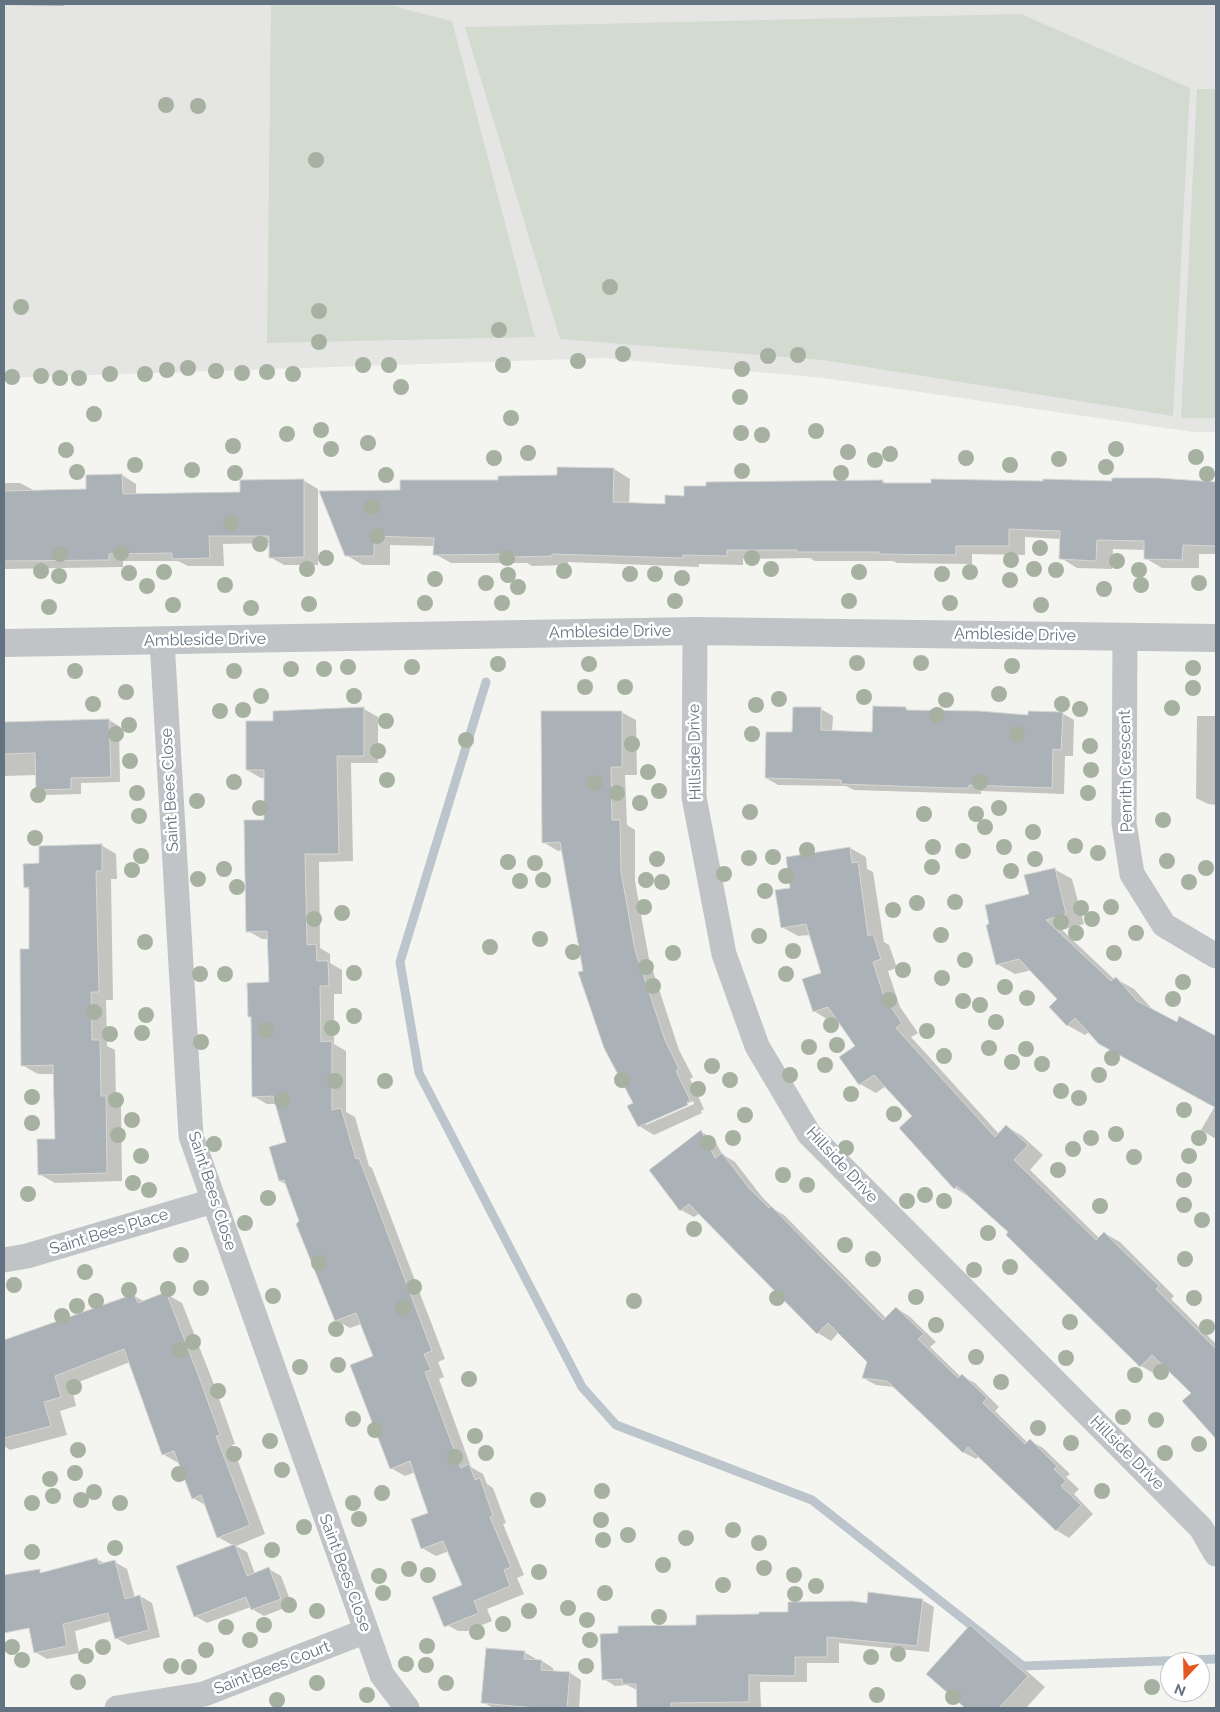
<!DOCTYPE html>
<html>
<head>
<meta charset="utf-8">
<style>
	body { margin:0 }
	#map { position:relative; width:1220px; height:1712px; overflow:hidden; background:#f4f5f0; font-family:Raleway,sans-serif }
	canvas { display:block }
	.frame { position:absolute; inset:0; border:5px solid #637382; pointer-events:none }
	.north { position:absolute; left:1160px; top:1652px; width:50px; height:50px; box-sizing:border-box; background:#fff; border:1px solid #c1c7cd; border-radius:50%; rotate:201deg; font-size:14px; font-weight:700; line-height:20px; text-align:center; color:#637382 }
	.north::after { content:''; display:block; margin:auto; width:18px; height:22px; background:#e45721; clip-path:polygon(50% 0,100% 100%,50% 72%,0 100%) }
</style>
</head>
<body>
<div id="map">
<canvas width="1220" height="1712"></canvas>
<div class="frame"></div>
<div class="north">N</div>
</div>
<script>
const c = document.querySelector('canvas').getContext('2d');
c.lineJoin = 'round';
function fill(path, color) { c.fillStyle = color; c.fill(path, 'evenodd'); }
const shape = rows => new Path2D(rows.map(r => 'M' + r).join(''));
function strokePath(path, color, width, dash) { c.strokeStyle = color; c.lineWidth = width; c.lineCap = dash ? 'butt' : 'round'; c.setLineDash(dash || []); c.stroke(path); }
function drawText(font, color, halo, rows, align = 'center') {
  c.font = font + ' Raleway,sans-serif'; c.lineWidth = 5; c.setLineDash([]); c.textBaseline = 'middle'; c.strokeStyle = halo; c.fillStyle = color; for (const [text, x, y, turn = 0] of rows) {
    c.save(); c.translate(x, y); c.rotate((+turn || 0) * Math.PI / 180); c.textAlign = isNaN(turn) ? turn : align; if (halo) c.strokeText(text, 0, 0); c.fillText(text, 0, 0); c.restore();
  }
}
fill(shape([
	[4,4,1216,4,1216,432,1193,432,824,378,603,358,4,378]
]), '#e5e6e4');
fill(shape([
	[271,4,389,4,404,9,452,21,535,337,267,343],
	[1021,14,1190,88,1173,416,823,360,560,339,465,27],
	[1197,89,1216,89,1216,418,1181,418]
]), '#d3dad0');
fill(shape([
	[4,4,64,4,64,6,4,5],
	[614,469,630,479,629,504,666,505,685,497,882,481,888,484,1113,482,1158,480,1216,483,1216,554,1199,554,1199,568,1162,568,1145,558,1145,550,1113,549,1112,569,1077,568,1061,558,1061,539,1025,537,1025,555,972,554,972,564,897,563,893,561,815,561,810,558,743,559,743,565,699,564,699,567,568,562,568,565,532,566,527,563,451,563,435,554,435,546,390,545,390,565,363,565,346,555,401,491],
	[122,475,136,484,136,495,241,494,303,480,318,489,318,565,284,565,270,557,270,543,223,544,224,566,188,566,178,561,123,561,123,567,4,569,4,483,20,483,35,491,88,490],
	[905,708,912,712,1029,717,1062,713,1074,720,1073,756,1065,756,1064,794,981,791,981,794,854,790,846,786,778,785,766,778,794,734,821,709,833,716,832,732,873,734],
	[364,709,378,717,378,763,351,763,353,861,319,862,320,948,330,954,330,963,342,970,342,994,334,994,334,1044,346,1051,346,1112,355,1117,369,1166,372,1168,445,1359,438,1362,444,1377,439,1379,471,1467,483,1474,487,1484,493,1488,506,1523,503,1524,524,1575,517,1578,524,1594,487,1609,492,1621,467,1631,458,1631,444,1623,463,1585,449,1551,436,1556,422,1548,430,1514,415,1472,405,1476,391,1468,375,1357,361,1324,350,1328,336,1320,287,1185,280,1181,288,1143,276,1104,267,1104,253,1096,253,1018,249,1016,270,983,269,939,262,939,248,931,266,821,265,778,261,778,247,770,274,722],
	[621,712,636,720,637,775,625,775,627,825,635,830,635,881,649,959,679,1050,693,1077,690,1079,704,1109,701,1111,702,1113,654,1135,639,1126,634,1103,584,971,562,850,558,851,543,842],
	[693,1101,694,1104,646,1125,646,1122],
	[1197,716,1216,716,1216,805,1208,804,1196,798],
	[109,720,119,726,120,782,81,783,81,794,47,795,37,789,36,775,4,776,4,722],
	[101,845,116,854,117,879,111,879,113,1000,106,1000,107,1046,115,1050,116,1103,121,1106,122,1181,55,1183,39,1174,56,1140,55,1074,38,1074,22,1065,30,950,30,890,25,887,41,864],
	[850,848,866,857,867,869,873,872,884,942,889,945,897,968,888,971,900,1007,918,1033,911,1037,999,1134,1006,1126,1022,1136,1043,1155,1030,1170,1099,1238,1104,1233,1120,1242,1174,1296,1171,1299,1216,1344,1216,1437,1184,1401,1192,1393,1165,1367,1157,1375,1141,1366,1010,1232,971,1198,955,1188,901,1128,914,1116,886,1086,876,1093,860,1084,857,1046,838,1018,830,1021,814,1011,823,974,810,935,798,936,782,927,792,889],
	[1054,869,1072,879,1084,924,1062,930,1115,980,1116,979,1134,989,1154,1011,1177,1023,1180,1018,1216,1038,1216,1139,1201,1130,1215,1106,1089,1032,1085,1035,1067,1025,1059,999,1032,970,1015,974,997,964,1030,895],
	[701,1132,714,1139,722,1154,735,1162,762,1197,774,1209,784,1215,886,1318,896,1308,909,1316,936,1342,930,1347,961,1377,962,1376,975,1383,999,1407,995,1411,1028,1443,1030,1441,1043,1448,1070,1474,1066,1477,1079,1489,1074,1494,1093,1514,1069,1538,1056,1530,979,1456,976,1459,963,1452,895,1387,876,1385,863,1378,869,1362,839,1332,831,1341,818,1333,700,1213,694,1217,681,1210],
	[166,1294,182,1303,215,1387,235,1444,232,1445,265,1534,236,1546,247,1552,255,1574,269,1569,281,1576,292,1605,264,1616,252,1609,251,1607,207,1623,195,1616,234,1546,218,1537,207,1506,193,1498,180,1464,163,1454,130,1362,71,1385,76,1406,60,1411,67,1435,10,1450,4,1446,4,1338,8,1340,134,1296,145,1302],
	[97,1559,105,1564,115,1562,127,1569,135,1598,140,1596,152,1603,160,1637,128,1645,116,1638,111,1621,75,1631,79,1653,47,1659,35,1652],
	[922,1600,934,1607,929,1652,839,1643,839,1663,807,1663,807,1682,760,1682,761,1708,638,1708,637,1690,627,1685,615,1686,604,1679,697,1626,760,1615,868,1604],
	[970,1626,988,1637,1045,1687,1026,1708,967,1708,928,1674],
	[524,1652,536,1659,536,1661,542,1661,553,1668,553,1672,570,1673,581,1680,579,1708,493,1708,483,1702]
]), '#0003');
strokePath(shape([
	[486,682,400,962,419,1073,582,1387,616,1425,812,1500,1023,1666,1216,1659]
]), '#bbc5cb', 9);
const building = shape([
	[557,467,614,468,613,502,665,504,665,495,684,496,684,486,706,486,706,482,883,480,883,483,931,483,931,479,1043,481,1043,479,1112,481,1112,478,1158,478,1216,482,1216,546,1183,545,1182,560,1144,559,1144,541,1097,540,1096,561,1059,559,1060,531,1009,529,1009,546,956,546,956,555,879,554,879,552,797,552,797,550,727,550,727,556,683,555,683,558,552,554,552,556,514,557,514,554,433,555,434,538,374,536,374,556,345,556,319,491,400,490,400,480,498,480,498,476,557,475,557,467],
	[122,474,123,494,240,492,240,480,304,479,304,557,269,558,269,536,209,536,210,558,172,559,172,553,109,554,109,560,4,561,4,491,86,489,86,475,122,474],
	[873,706,906,707,906,710,979,711,1028,715,1028,711,1063,712,1061,750,1053,749,1052,788,969,785,969,788,953,788,841,784,841,780,765,778,766,732,792,732,793,707,821,707,821,730,872,732,873,706],
	[364,707,364,756,337,756,339,854,305,854,307,945,316,944,317,961,328,961,329,986,320,986,321,1042,332,1041,332,1110,341,1108,356,1159,359,1158,432,1351,424,1354,431,1370,425,1372,461,1468,469,1464,475,1480,480,1478,493,1516,490,1517,511,1567,504,1570,510,1586,474,1601,479,1613,444,1627,432,1597,462,1585,443,1541,421,1549,411,1519,428,1513,410,1461,390,1469,350,1365,373,1356,356,1313,335,1321,296,1224,299,1221,284,1180,279,1181,269,1147,286,1142,273,1096,252,1097,251,1017,248,1017,247,983,269,982,267,931,246,932,244,820,264,820,264,770,246,770,246,721,273,721,273,711,364,707],
	[541,711,622,711,622,767,611,767,612,820,620,820,621,872,635,950,665,1040,679,1069,676,1071,690,1100,687,1102,688,1105,638,1127,627,1106,633,1103,604,1048,578,972,583,971,560,842,542,843,541,711],
	[109,719,111,777,71,778,71,789,36,790,35,753,4,754,4,722,109,719],
	[102,844,102,871,96,871,99,992,91,992,92,1040,100,1040,101,1096,106,1096,107,1173,38,1175,37,1139,55,1139,53,1065,21,1066,20,949,29,949,29,887,24,888,23,864,39,863,39,846,102,844],
	[850,847,852,863,858,862,868,936,873,934,881,959,873,962,884,997,902,1023,896,1028,995,1137,1006,1125,1028,1145,1014,1160,1096,1240,1104,1232,1159,1286,1156,1289,1216,1349,1216,1439,1182,1401,1191,1393,1152,1355,1140,1367,1006,1235,1008,1232,957,1186,954,1189,899,1128,912,1116,874,1075,859,1085,839,1057,855,1046,828,1007,813,1012,802,979,821,973,806,924,781,928,775,890,790,888,786,857,850,847],
	[1055,868,1066,914,1046,920,1111,981,1116,977,1137,1001,1177,1022,1179,1016,1216,1036,1216,1108,1099,1044,1075,1018,1067,1026,1049,1007,1057,999,1019,959,996,965,986,925,989,924,985,905,1029,894,1024,875,1055,868],
	[701,1130,715,1158,722,1153,749,1188,769,1208,771,1206,883,1320,896,1307,924,1334,918,1339,958,1378,962,1374,987,1398,983,1403,1025,1444,1030,1439,1057,1466,1054,1469,1066,1481,1061,1486,1081,1505,1056,1531,968,1447,963,1453,887,1381,862,1378,867,1362,828,1323,817,1334,689,1204,680,1211,649,1170,701,1130],
	[166,1292,199,1377,220,1435,216,1436,250,1525,217,1538,201,1495,192,1499,174,1451,162,1455,124,1349,55,1376,61,1397,44,1402,51,1426,4,1438,4,1340,134,1294,138,1303,166,1292],
	[235,1544,247,1576,269,1567,281,1599,251,1610,246,1597,194,1617,176,1566,235,1544],
	[97,1558,99,1564,115,1560,125,1599,140,1595,149,1630,115,1639,108,1613,63,1624,67,1646,34,1653,29,1628,4,1633,4,1575,40,1569,40,1573,97,1558],
	[868,1592,923,1599,917,1646,827,1637,827,1657,795,1657,795,1676,749,1675,749,1702,671,1703,671,1708,637,1708,636,1684,623,1684,622,1679,602,1680,600,1634,618,1633,618,1626,696,1625,696,1615,759,1614,759,1612,788,1612,788,1602,852,1601,867,1603,868,1592],
	[970,1625,1028,1676,999,1708,965,1708,926,1674,970,1625],
	[486,1648,525,1651,524,1659,542,1660,541,1670,570,1672,567,1708,536,1708,481,1703,486,1648]
]);
fill(building, '#aab1b7');
strokePath(building, '#d6d6d3', 1);
strokePath(shape([
	[695,631,694,797,724,954,757,1046,809,1134,1201,1528,1216,1554],
	[1125,637,1124,823,1132,874,1164,925,1216,956],
	[162,641,191,1136,382,1675,407,1708],
	[4,1260,27,1256,213,1201],
	[117,1708,204,1694,366,1631]
]), '#c0c4c7', 25);
strokePath(shape([
	[4,643,695,631,1216,638]
]), '#c0c4c7', 28);
c.fillStyle = '#a6b1a2';
for (const [x, y] of [
	[166,105],
	[198,106],
	[316,160],
	[610,287],
	[21,307],
	[319,311],
	[499,330],
	[319,342],
	[623,354],
	[798,355],
	[768,356],
	[578,361],
	[363,365],
	[389,365],
	[503,365],
	[188,368],
	[742,369],
	[167,370],
	[216,371],
	[267,372],
	[242,373],
	[110,374],
	[145,374],
	[293,374],
	[41,376],
	[12,377],
	[60,378],
	[79,378],
	[401,387],
	[740,397],
	[94,414],
	[511,418],
	[321,430],
	[816,431],
	[741,433],
	[287,434],
	[762,435],
	[368,443],
	[233,446],
	[331,449],
	[1116,449],
	[66,450],
	[848,452],
	[528,453],
	[890,454],
	[1196,457],
	[494,458],
	[966,458],
	[1059,459],
	[875,460],
	[135,465],
	[1010,465],
	[1106,467],
	[192,470],
	[742,471],
	[77,472],
	[235,473],
	[841,473],
	[1207,474],
	[386,475],
	[372,507],
	[231,523],
	[377,536],
	[260,544],
	[1040,548],
	[121,553],
	[60,554],
	[326,558],
	[507,558],
	[752,558],
	[1011,560],
	[1117,561],
	[307,569],
	[771,569],
	[1034,569],
	[1056,570],
	[1139,570],
	[41,571],
	[564,571],
	[164,572],
	[859,572],
	[970,572],
	[129,573],
	[630,574],
	[655,574],
	[942,574],
	[508,575],
	[59,576],
	[682,578],
	[435,579],
	[1010,580],
	[486,583],
	[1199,583],
	[225,585],
	[1141,585],
	[147,586],
	[518,587],
	[1104,589],
	[675,601],
	[849,601],
	[425,603],
	[502,603],
	[950,603],
	[309,604],
	[173,605],
	[1041,605],
	[49,607],
	[251,608],
	[857,663],
	[921,663],
	[498,664],
	[589,664],
	[1012,666],
	[348,667],
	[412,667],
	[1193,668],
	[291,669],
	[324,669],
	[75,671],
	[234,671],
	[585,687],
	[625,687],
	[1193,688],
	[126,692],
	[999,694],
	[261,696],
	[354,696],
	[864,697],
	[779,699],
	[946,700],
	[93,704],
	[1062,704],
	[756,705],
	[1172,708],
	[1080,709],
	[243,710],
	[220,711],
	[937,715],
	[386,721],
	[129,725],
	[116,734],
	[752,734],
	[1017,734],
	[466,740],
	[632,744],
	[1090,746],
	[378,751],
	[130,761],
	[1091,770],
	[648,772],
	[387,780],
	[234,782],
	[980,782],
	[595,783],
	[659,791],
	[137,793],
	[617,793],
	[1088,793],
	[38,795],
	[197,801],
	[640,803],
	[260,808],
	[999,808],
	[750,812],
	[924,814],
	[976,814],
	[139,816],
	[1163,820],
	[985,827],
	[1033,832],
	[35,838],
	[1075,846],
	[933,847],
	[1004,847],
	[807,850],
	[963,851],
	[1098,853],
	[141,856],
	[773,857],
	[749,858],
	[657,859],
	[1035,859],
	[1167,861],
	[508,862],
	[535,863],
	[932,867],
	[1206,868],
	[224,869],
	[132,870],
	[1011,871],
	[724,874],
	[786,876],
	[198,879],
	[543,880],
	[646,880],
	[520,881],
	[662,882],
	[1189,882],
	[237,887],
	[765,891],
	[955,902],
	[917,903],
	[644,907],
	[1111,907],
	[1081,908],
	[893,910],
	[342,913],
	[314,919],
	[1092,919],
	[1061,922],
	[1076,933],
	[1136,933],
	[941,935],
	[759,936],
	[540,939],
	[145,942],
	[490,947],
	[793,951],
	[573,952],
	[673,953],
	[1114,953],
	[965,960],
	[646,967],
	[903,970],
	[354,973],
	[200,974],
	[225,974],
	[786,974],
	[942,978],
	[1183,982],
	[653,986],
	[1005,987],
	[1027,998],
	[1173,999],
	[889,1000],
	[963,1001],
	[980,1005],
	[94,1012],
	[146,1015],
	[354,1016],
	[996,1022],
	[831,1025],
	[332,1028],
	[266,1030],
	[927,1031],
	[142,1033],
	[110,1034],
	[201,1042],
	[837,1045],
	[809,1047],
	[989,1048],
	[1026,1049],
	[944,1056],
	[1112,1058],
	[1012,1062],
	[1042,1064],
	[825,1065],
	[712,1066],
	[790,1075],
	[1099,1075],
	[622,1080],
	[730,1080],
	[335,1081],
	[385,1081],
	[698,1089],
	[1061,1091],
	[851,1094],
	[32,1097],
	[1079,1098],
	[116,1100],
	[282,1100],
	[1184,1110],
	[894,1114],
	[745,1115],
	[132,1120],
	[32,1123],
	[1116,1134],
	[118,1135],
	[733,1138],
	[1091,1138],
	[1199,1138],
	[708,1143],
	[214,1144],
	[846,1148],
	[1073,1149],
	[141,1156],
	[1189,1156],
	[1134,1157],
	[1058,1170],
	[783,1175],
	[1184,1180],
	[133,1183],
	[807,1185],
	[149,1190],
	[28,1194],
	[925,1195],
	[268,1198],
	[907,1201],
	[944,1201],
	[1184,1205],
	[1100,1206],
	[1202,1220],
	[245,1223],
	[694,1229],
	[988,1233],
	[845,1245],
	[181,1255],
	[873,1259],
	[1185,1259],
	[319,1263],
	[1010,1267],
	[974,1270],
	[85,1272],
	[14,1285],
	[414,1287],
	[201,1288],
	[168,1289],
	[129,1290],
	[273,1296],
	[916,1297],
	[777,1298],
	[1194,1298],
	[96,1301],
	[634,1301],
	[77,1306],
	[403,1308],
	[62,1316],
	[1070,1322],
	[936,1325],
	[1207,1327],
	[336,1329],
	[193,1342],
	[180,1350],
	[976,1357],
	[1066,1358],
	[338,1365],
	[300,1367],
	[1161,1372],
	[1135,1375],
	[469,1379],
	[1001,1382],
	[74,1387],
	[218,1391],
	[1123,1417],
	[353,1419],
	[1156,1420],
	[1038,1428],
	[375,1430],
	[475,1436],
	[270,1441],
	[1071,1443],
	[1199,1444],
	[78,1450],
	[486,1453],
	[1165,1453],
	[234,1454],
	[455,1457],
	[282,1470],
	[75,1473],
	[179,1474],
	[50,1479],
	[602,1491],
	[1102,1491],
	[94,1492],
	[382,1493],
	[53,1496],
	[81,1500],
	[538,1500],
	[32,1503],
	[120,1503],
	[353,1503],
	[359,1519],
	[601,1520],
	[304,1527],
	[733,1530],
	[628,1535],
	[686,1538],
	[603,1540],
	[759,1543],
	[115,1548],
	[272,1550],
	[32,1552],
	[663,1565],
	[764,1568],
	[409,1569],
	[539,1572],
	[428,1575],
	[794,1575],
	[379,1576],
	[723,1585],
	[816,1586],
	[383,1593],
	[605,1593],
	[795,1594],
	[289,1605],
	[568,1608],
	[317,1611],
	[529,1611],
	[659,1617],
	[587,1620],
	[503,1624],
	[264,1625],
	[226,1627],
	[477,1632],
	[250,1640],
	[590,1640],
	[427,1646],
	[12,1647],
	[103,1647],
	[206,1650],
	[898,1654],
	[86,1656],
	[871,1657],
	[22,1660],
	[406,1664],
	[426,1665],
	[171,1666],
	[586,1666],
	[189,1667],
	[78,1682],
	[317,1683],
	[446,1683],
	[1152,1687],
	[367,1695],
	[877,1695],
	[953,1697],
	[277,1700]
]) { c.beginPath(); c.arc(x, y, 8, 0, 2 * Math.PI); c.fill(); }
drawText('16px', '#637382', '#fff', [
	["Ambleside Drive",610,632,-1],
	["Ambleside Drive",1015,635,1],
	["Ambleside Drive",205,640,-1],
	["Hillside Drive",695,752,-91],
	["Penrith Crescent",1126,771,-91],
	["Saint Bees Close",170,790,-93],
	["Hillside Drive",842,1165,47],
	["Saint Bees Close",212,1191,72],
	["Saint Bees Place",109,1232,-17],
	["Hillside Drive",1127,1453,45],
	["Saint Bees Close",345,1573,70],
	["Saint Bees Court",272,1668,-21]
]);
</script>
</body>
</html>
